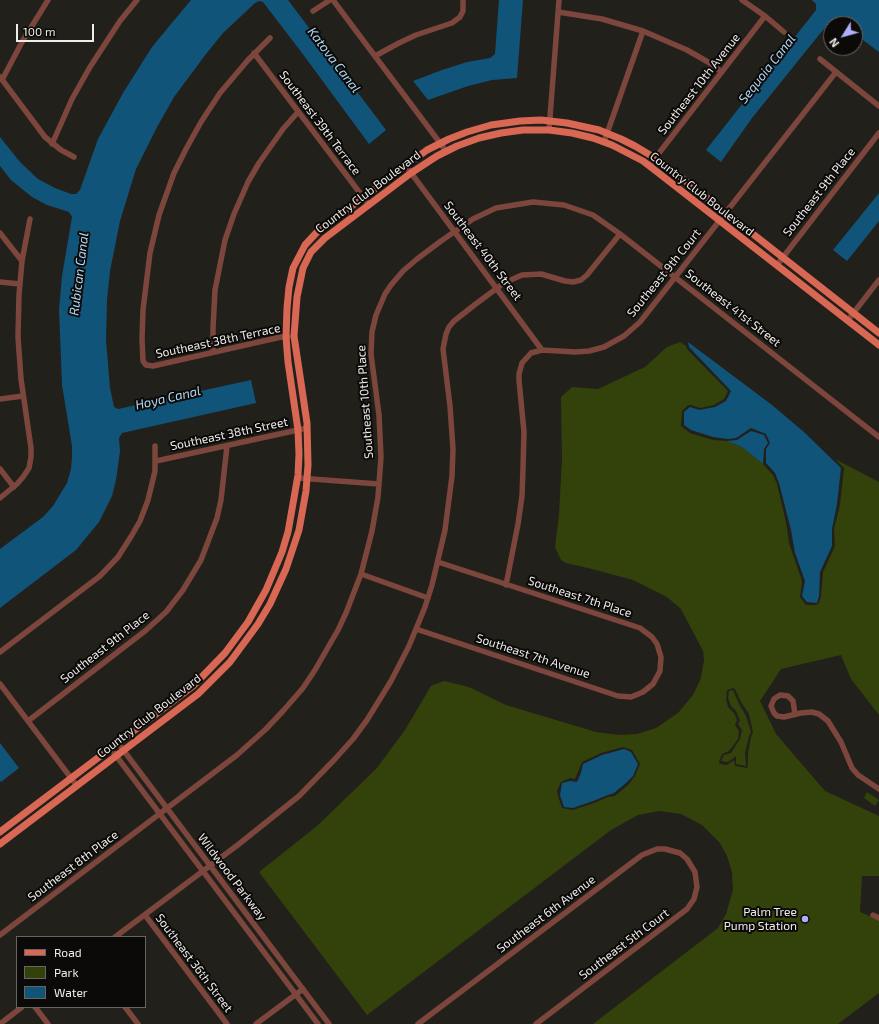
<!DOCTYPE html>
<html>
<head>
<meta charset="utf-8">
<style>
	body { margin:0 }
	#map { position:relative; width:879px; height:1024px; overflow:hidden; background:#22201b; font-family:"Exo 2",sans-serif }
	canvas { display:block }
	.legend { position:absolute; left:16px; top:936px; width:130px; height:72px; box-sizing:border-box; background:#0b0a08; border:1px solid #666562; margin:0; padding:5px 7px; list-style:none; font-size:12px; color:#eeedea }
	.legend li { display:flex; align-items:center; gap:8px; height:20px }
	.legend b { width:20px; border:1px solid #666562 }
	.north { position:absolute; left:823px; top:16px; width:40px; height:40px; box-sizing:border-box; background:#0b0a08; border:1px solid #666562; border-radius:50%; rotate:233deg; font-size:11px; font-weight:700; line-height:16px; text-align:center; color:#eeedea }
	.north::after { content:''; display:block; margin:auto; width:14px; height:18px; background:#adaffb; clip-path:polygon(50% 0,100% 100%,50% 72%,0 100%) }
	.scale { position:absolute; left:16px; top:24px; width:78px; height:18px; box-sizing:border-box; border:2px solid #eeedea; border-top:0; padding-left:5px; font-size:12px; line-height:14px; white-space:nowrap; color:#eeedea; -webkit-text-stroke:3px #0b0a08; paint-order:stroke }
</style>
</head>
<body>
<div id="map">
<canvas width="879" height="1024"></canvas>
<ul class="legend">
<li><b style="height:5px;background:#d86754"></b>Road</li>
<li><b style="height:11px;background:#33410b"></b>Park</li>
<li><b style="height:11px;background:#11547a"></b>Water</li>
</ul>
<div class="north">N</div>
<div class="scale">100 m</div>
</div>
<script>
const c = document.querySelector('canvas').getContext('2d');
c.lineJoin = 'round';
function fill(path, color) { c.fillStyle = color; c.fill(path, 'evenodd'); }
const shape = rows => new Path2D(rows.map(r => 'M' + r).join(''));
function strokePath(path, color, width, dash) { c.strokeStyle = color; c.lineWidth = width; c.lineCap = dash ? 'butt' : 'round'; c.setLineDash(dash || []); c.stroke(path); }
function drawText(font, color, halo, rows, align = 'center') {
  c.font = font + ' "Exo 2",sans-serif'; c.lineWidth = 4; c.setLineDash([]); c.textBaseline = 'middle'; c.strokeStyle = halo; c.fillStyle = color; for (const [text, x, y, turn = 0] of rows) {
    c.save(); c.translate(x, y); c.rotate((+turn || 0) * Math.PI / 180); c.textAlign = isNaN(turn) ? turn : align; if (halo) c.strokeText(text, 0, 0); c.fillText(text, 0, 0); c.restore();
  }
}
fill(shape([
	[680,342,686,346,687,349,728,391,724,399,714,405,700,408,691,405,688,405,682,411,681,426,690,433,713,440,727,441,742,447,763,464,773,475,777,484,786,522,789,543,801,578,802,583,800,597,806,605,816,605,819,603,821,596,823,572,835,546,834,529,840,505,844,468,835,459,879,482,879,715,851,679,841,655,781,669,760,701,776,734,825,791,879,816,879,876,862,876,860,912,879,920,879,993,838,1024,593,1024,718,928,726,914,733,890,732,872,727,856,720,843,702,825,681,814,659,811,638,815,611,830,367,1015,259,872,317,826,376,769,405,730,431,686,444,681,469,687,506,705,596,732,619,735,637,734,656,728,678,713,693,695,701,678,704,660,703,651,681,609,667,597,633,580,592,569,566,563,561,560,555,547,559,514,562,460,561,397,572,387,598,389,645,367,667,347],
	[733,688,735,689,741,702,749,714,753,732,751,737,748,753,748,765,747,768,735,766,734,760,727,765,720,764,719,762,722,754,729,751,738,739,739,731,735,725,737,720,734,713,728,707,726,699,727,690],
	[623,747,632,750,640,764,635,776,628,785,615,796,608,797,594,803,573,810,562,808,558,796,557,791,561,782,570,778,575,779,582,762,601,753],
	[733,690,739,704,746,716,751,732,749,736,745,753,746,766,736,764,736,756,728,762,721,761,724,755,731,753,740,739,742,730,738,724,740,720,736,711,731,706,728,698,729,691],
	[867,792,879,800,875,806,864,798]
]), '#33410b');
fill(shape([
	[191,0,288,0,386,130,369,144,302,53,263,2,259,1,255,3,223,33,206,54,174,97,156,129,136,169,120,221,110,271,107,300,106,340,110,388,114,407,118,409,251,380,256,403,122,433,119,438,120,451,116,480,112,496,99,522,76,550,0,608,0,549,43,517,53,506,67,483,71,469,72,457,72,446,62,385,59,309,62,276,72,217,69,212,47,205,32,197,11,180,0,166,0,137,20,162,38,179,55,188,71,194,76,194,80,190,98,139,123,93,152,47],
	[499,0,523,0,517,78,492,80,468,86,428,100,413,81,442,70,467,62,490,58,495,54],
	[812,0,879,0,879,52,855,34,855,24,842,24,835,20,831,20,752,118,721,162,706,150,816,10,816,4],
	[879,193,879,221,847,261,833,250],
	[688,342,772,405,804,432,841,468,837,504,832,529,832,546,820,572,819,596,817,603,807,602,802,596,805,581,795,553,791,530,779,483,775,473,766,463,766,449,770,443,766,434,751,428,736,438,728,439,713,437,691,430,684,425,684,412,690,407,699,410,715,407,726,401,731,391,689,347],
	[751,431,764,435,768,443,764,449,763,464,742,447,727,441,737,440],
	[0,743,19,768,1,782,0,781],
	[624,749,631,752,638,764,633,776,626,783,614,793,608,795,593,801,573,808,564,807,560,795,562,783,570,781,577,782,581,773,583,764,602,755]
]), '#11547a');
strokePath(shape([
	[333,0,446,151],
	[742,0,765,16,784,32],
	[313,11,330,0],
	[558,12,602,19,643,31,687,50,708,62,722,72],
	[270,38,248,60,220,93,201,122,186,149,174,173,159,215,150,253,143,310,142,339,143,361,146,365,153,366,281,337,288,337],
	[254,53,369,205],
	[375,56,399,43,416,35,452,23,460,17,463,11,463,0],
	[820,59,879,106],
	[0,77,45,137,61,150,74,157],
	[2,80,22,42,48,0],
	[549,130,559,0],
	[604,142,643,31],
	[52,144,72,99,90,67,120,21,137,0],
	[406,166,542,350],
	[649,166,765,16],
	[0,233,22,261],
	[777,265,879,133],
	[0,282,20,284],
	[848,320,879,280],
	[213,352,213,328,215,290,225,240,234,214,248,182,259,163,283,129,298,112],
	[0,399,23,396],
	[156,461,307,428],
	[0,469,14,487],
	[298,478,379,484],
	[0,498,17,484,23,477,29,468,31,457,31,448,21,379,18,337,19,295,22,261,30,219],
	[361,574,428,598],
	[506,585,518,524,522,496,523,468,524,432,519,380,519,374,522,363,531,353,542,350,575,352,589,351,604,347,624,336,640,322,836,72],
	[416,629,618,696,631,697,643,692,653,684,660,671,661,657,657,644,652,637,640,628,438,562],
	[0,652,100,576,118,557,132,535,140,521,148,500,155,471,155,446],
	[0,684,77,786],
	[795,714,793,701,788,696,780,695,774,699,771,706,774,713,777,716,784,717,801,713,812,712,819,714,828,721,841,742,852,768,858,775,879,789],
	[28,721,145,631,166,612,183,590,201,560,217,518,221,500,227,446],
	[118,743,329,1024],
	[111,749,318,1024],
	[145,915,227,1024],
	[873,915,879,918],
	[0,935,237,755,266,729,283,711,303,688,315,670,338,630,346,613,361,574,372,531,378,497,381,457,379,415,371,354,372,332,376,315,385,294,391,285,403,271,417,259,441,241,473,219,496,208,533,202,564,205,593,215,620,234,879,437],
	[115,937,239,844,299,796,335,759,353,739,367,720,391,681,409,646,425,607,432,585,445,530,452,476,453,449,450,406,443,349,446,334,449,327,454,321,477,303,504,283,522,275,541,274,565,281,573,282,581,280,587,275,620,234],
	[35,1007,48,1024],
	[125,1007,138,1024],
	[0,1024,22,1007],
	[256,1024,303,989],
	[418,1024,642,855,657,849,665,849,680,853,687,859,695,872,697,887,694,899,687,909,536,1024]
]), '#7c463c', 5.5);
strokePath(shape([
	[0,832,193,686,225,653,248,622,266,590,282,552,288,532,298,475,299,454,298,430,288,362,286,337,287,308,289,287,293,268,305,245,318,231,427,150,449,139,467,132,491,125,520,121,541,120,567,123,599,130,621,139,635,146,660,161,879,333],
	[0,844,198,694,230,662,258,624,270,604,286,569,299,530,306,491,308,465,307,423,294,336,297,297,303,268,311,252,325,238,411,173,437,156,457,146,479,138,501,133,523,130,549,130,572,133,593,138,612,145,643,161,656,171,879,345]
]), '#d86754', 7);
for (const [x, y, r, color] of [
	[805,919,4,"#adaffb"]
]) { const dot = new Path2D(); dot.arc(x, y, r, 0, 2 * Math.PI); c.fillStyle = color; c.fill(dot); strokePath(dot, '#0b0a08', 1.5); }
drawText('12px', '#eeedea', '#0b0a08', [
	["Southeast 10th Avenue",699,84,-52],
	["Southeast 39th Terrace",320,123,53],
	["Country Club Boulevard",368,192,-37],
	["Southeast 9th Place",819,192,-52],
	["Country Club Boulevard",702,194,38],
	["Southeast 40th Street",483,251,53],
	["Southeast 9th Court",664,273,-51],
	["Southeast 41st Street",733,308,38],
	["Southeast 38th Terrace",218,341,-12],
	["Southeast 10th Place",365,402,-94],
	["Southeast 38th Street",229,434,-12],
	["Southeast 7th Place",580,597,18],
	["Southeast 9th Place",105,647,-38],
	["Southeast 7th Avenue",533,656,18],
	["Country Club Boulevard",149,716,-38],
	["Southeast 8th Place",73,866,-37],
	["Wildwood Parkway",232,877,53],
	["Southeast 6th Avenue",546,914,-37],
	["Southeast 5th Court",624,944,-37],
	["Southeast 36th Street",194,963,53]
]);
drawText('12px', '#eeedea', '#0b0a08', [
	["Palm Tree",797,912],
	["Pump Station",797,926]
], 'right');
drawText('italic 13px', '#b0d7f3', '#0b0a08', [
	["Katova Canal",334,60,53],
	["Sequoia Canal",767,69,-52],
	["Rubican Canal",79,274,-83],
	["Hoya Canal",168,398,-13]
]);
</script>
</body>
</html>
